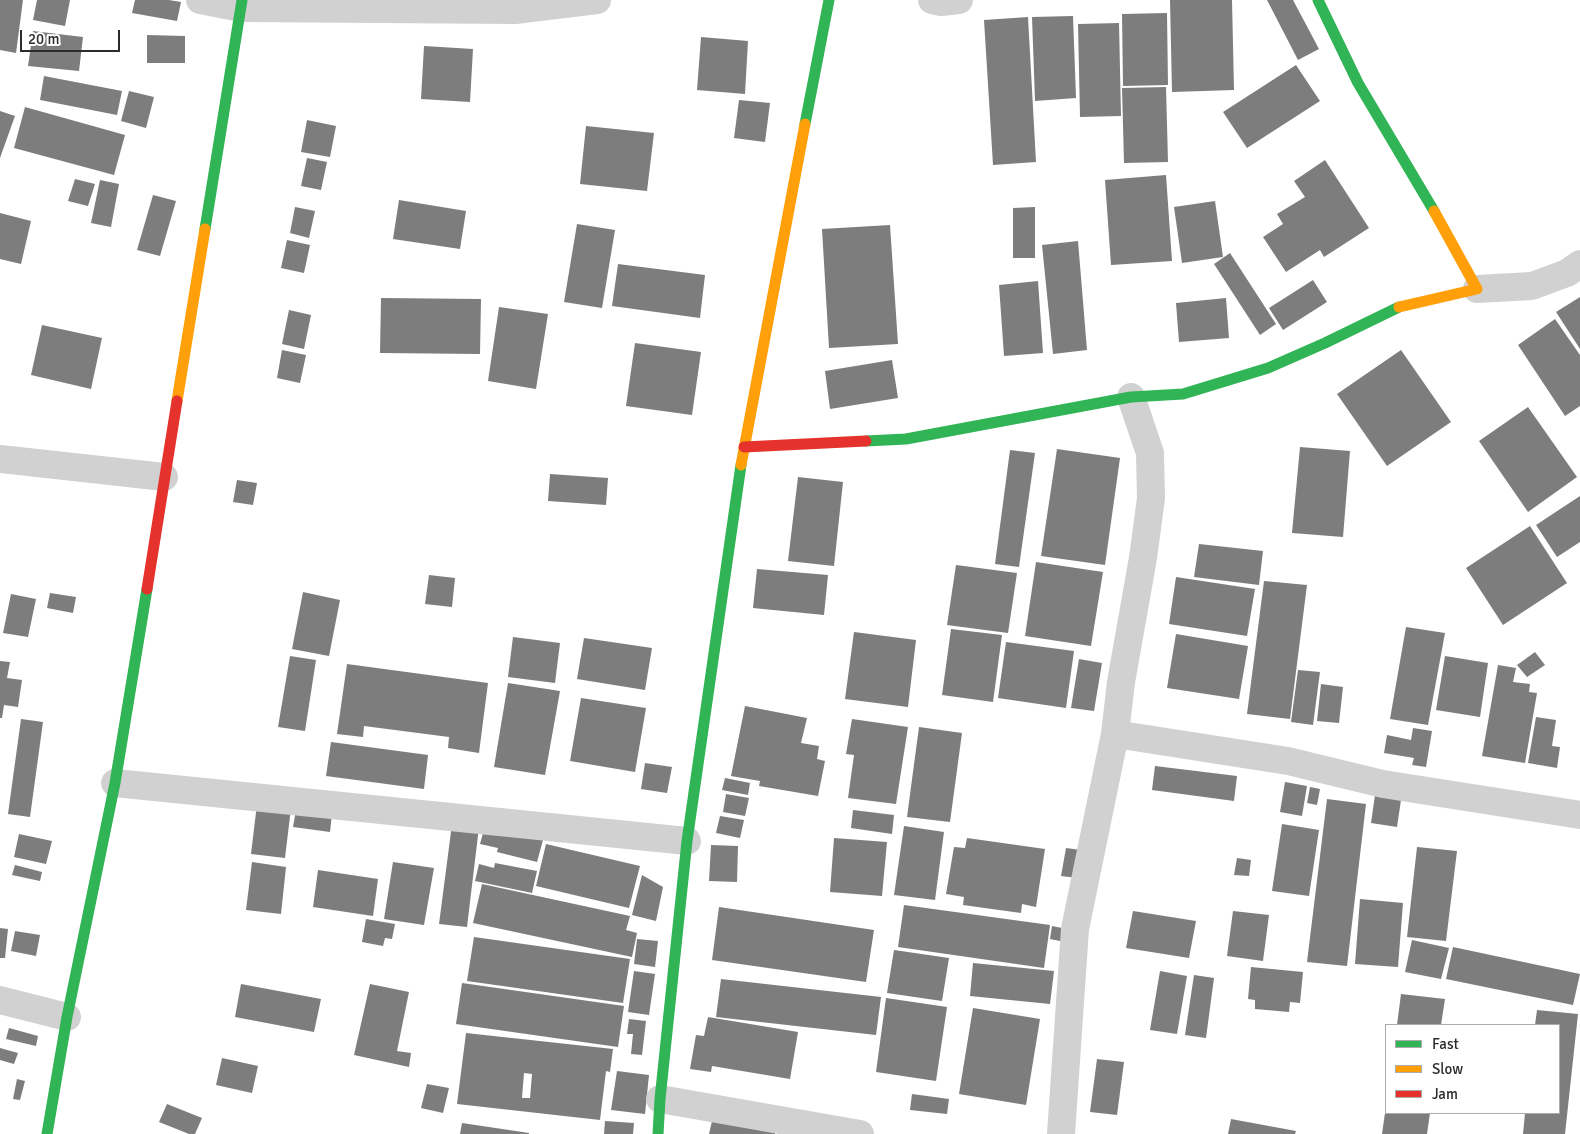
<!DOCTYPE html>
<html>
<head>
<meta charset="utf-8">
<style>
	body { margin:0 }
	#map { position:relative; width:1580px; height:1134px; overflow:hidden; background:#fff; font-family:Signika,sans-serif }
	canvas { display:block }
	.legend { position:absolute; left:1385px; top:1024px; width:175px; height:90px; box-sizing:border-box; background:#fff; border:1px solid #ababab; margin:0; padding:6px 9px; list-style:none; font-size:15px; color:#2c2c2c }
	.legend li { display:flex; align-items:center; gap:10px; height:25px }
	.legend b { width:25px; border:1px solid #ababab }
	.scale { position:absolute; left:20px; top:30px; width:100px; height:22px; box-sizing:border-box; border:2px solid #2c2c2c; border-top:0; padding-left:6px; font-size:15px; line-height:18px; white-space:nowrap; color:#2c2c2c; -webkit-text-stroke:4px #fff; paint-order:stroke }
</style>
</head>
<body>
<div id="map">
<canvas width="1580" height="1134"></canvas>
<ul class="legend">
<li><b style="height:6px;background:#30b455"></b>Fast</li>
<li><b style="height:6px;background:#ff9f0a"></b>Slow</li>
<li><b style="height:6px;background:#e5322d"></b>Jam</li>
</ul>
<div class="scale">20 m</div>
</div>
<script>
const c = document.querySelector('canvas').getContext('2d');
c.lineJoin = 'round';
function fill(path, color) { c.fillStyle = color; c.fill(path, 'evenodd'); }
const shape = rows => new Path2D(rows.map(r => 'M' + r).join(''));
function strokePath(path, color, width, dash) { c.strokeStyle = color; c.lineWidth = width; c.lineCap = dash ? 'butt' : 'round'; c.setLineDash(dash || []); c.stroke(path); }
fill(shape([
	[0,0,23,0,16,53,0,50],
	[37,0,70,0,65,26,33,20],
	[135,0,169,0,181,2,177,21,132,13],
	[1170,0,1232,0,1234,90,1172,92],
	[1267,0,1293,0,1319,49,1298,60],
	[1167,13,1168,85,1123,86,1122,14],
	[1073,16,1076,98,1035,101,1032,17],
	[1028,17,1036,162,993,165,984,20],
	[1119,23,1121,116,1080,117,1078,24],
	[33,31,83,37,79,71,28,66],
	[147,35,185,36,185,63,147,63],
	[701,37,748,41,745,94,697,90],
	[424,46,473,49,470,102,421,99],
	[1296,65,1320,101,1247,148,1223,112],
	[44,76,122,91,117,115,40,100],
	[1166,87,1168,162,1124,163,1122,88],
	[129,91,154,97,146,128,121,121],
	[739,100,770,103,765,142,734,138],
	[25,107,125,135,114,175,14,148],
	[0,111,15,116,0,158],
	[307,120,336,126,330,157,301,152],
	[586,126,654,133,647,191,580,184],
	[307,158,327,162,321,190,301,186],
	[1325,160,1369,228,1324,257,1320,250,1286,272,1263,237,1283,224,1277,214,1305,197,1294,181],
	[1166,175,1172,261,1111,265,1105,180],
	[75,179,95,184,88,206,68,201],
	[100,180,119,184,111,227,91,223],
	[153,195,176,201,160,256,137,250],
	[399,200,466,211,460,249,393,239],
	[1215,201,1223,257,1182,263,1174,207],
	[295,207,315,211,309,238,290,233],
	[1035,207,1035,258,1013,258,1013,208],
	[0,213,31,221,21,264,0,259],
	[577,224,615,230,602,308,564,302],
	[890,225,898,344,829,348,822,229],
	[287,240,310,245,304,273,281,268],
	[1078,241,1087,350,1053,354,1042,245],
	[1230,253,1276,324,1260,335,1214,264],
	[618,264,705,275,700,318,612,306],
	[1313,280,1327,302,1283,330,1269,308],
	[1038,281,1043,353,1004,356,999,285],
	[1580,297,1580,349,1556,312],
	[381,298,481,299,480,354,380,353],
	[1226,298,1229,338,1179,342,1176,303],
	[499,307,548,314,536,389,488,381],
	[289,310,311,315,304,349,282,344],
	[1555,319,1580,355,1580,406,1565,416,1518,345],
	[42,325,102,338,91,389,31,375],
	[635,343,701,352,692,415,626,406],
	[282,350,306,355,300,383,277,378],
	[1401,350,1451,422,1387,466,1337,394],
	[892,360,898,398,830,409,825,371],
	[1528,407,1577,477,1528,512,1479,441],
	[1300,447,1350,451,1343,537,1292,533],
	[1057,449,1120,458,1105,565,1041,556],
	[1010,450,1035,453,1019,567,995,564],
	[550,474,608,478,606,505,548,501],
	[798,477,843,482,834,566,788,561],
	[237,480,257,483,253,505,233,502],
	[1580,496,1580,542,1557,557,1536,525],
	[1530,526,1567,583,1503,625,1466,568],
	[1199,544,1263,551,1259,585,1194,577],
	[1036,562,1103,572,1091,646,1025,636],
	[956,565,1017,573,1008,633,947,625],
	[757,569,828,575,824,615,753,608],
	[429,575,455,578,452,607,425,604],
	[1176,577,1255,589,1247,636,1169,624],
	[1264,581,1307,585,1290,719,1247,714],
	[303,592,340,600,329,656,292,649],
	[50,593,76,597,73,613,47,608],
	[11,594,36,599,28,637,3,633],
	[1406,627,1445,633,1428,725,1390,719],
	[951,629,1002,635,993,702,942,695],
	[854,632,916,640,908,707,845,699],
	[1176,634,1248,646,1239,699,1167,688],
	[513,637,560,643,555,683,508,677],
	[584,638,652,648,645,690,577,679],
	[1006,642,1074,651,1066,708,998,698],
	[1535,652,1545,665,1527,677,1517,665],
	[290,656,316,660,305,731,278,727],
	[1445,656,1488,663,1480,717,1436,710],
	[1079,659,1102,663,1094,711,1071,708],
	[0,661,10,662,7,678,22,680,18,707,4,705,2,718,0,718],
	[347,664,488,683,479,753,448,748,449,737,364,726,363,737,337,734],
	[1498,665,1516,668,1513,682,1530,684,1529,692,1537,693,1525,763,1482,756],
	[1298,670,1320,672,1313,725,1291,722],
	[508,683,560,691,545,775,494,767],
	[1321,684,1343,687,1339,723,1317,721],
	[581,698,646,708,635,772,570,761],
	[745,706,807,718,801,743,819,746,817,759,825,761,818,796,759,786,760,781,731,776],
	[1536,717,1556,720,1552,746,1560,747,1557,768,1528,763],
	[21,719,43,722,30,817,8,814],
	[852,719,908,727,896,804,848,798,854,755,846,754],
	[919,727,962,733,950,822,907,817],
	[1413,728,1432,731,1426,767,1412,765,1414,758,1384,753,1387,735,1411,740],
	[331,742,428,755,424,789,326,776],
	[645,763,672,767,667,793,641,789],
	[1155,766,1237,776,1234,801,1152,790],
	[725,778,750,783,748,795,722,790],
	[1285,782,1307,786,1302,816,1280,812],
	[1310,787,1320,789,1317,805,1307,803],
	[726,794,749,798,745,816,723,812],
	[1375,795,1401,800,1397,827,1371,823],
	[1327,799,1366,804,1347,966,1307,962],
	[257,804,291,808,285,858,251,854],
	[296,810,332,814,330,832,293,827],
	[853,810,894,815,892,834,851,828],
	[720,816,744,820,740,838,716,833],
	[452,824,479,827,467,927,439,924],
	[1282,824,1319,830,1309,896,1272,891],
	[485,826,543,840,537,862,497,852,498,848,480,844],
	[904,826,944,832,935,900,894,895],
	[19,834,52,841,46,864,14,857],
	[834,838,887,842,882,896,830,892],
	[967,838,1045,849,1036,907,1022,904,1021,913,963,905,964,897,946,894,954,847,965,848],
	[546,844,640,866,629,908,536,886],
	[711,845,738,846,737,882,709,881],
	[1417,847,1457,851,1446,941,1407,937],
	[1066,848,1081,850,1077,878,1061,876],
	[1237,858,1251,860,1249,876,1234,875],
	[252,862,286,867,281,914,246,910],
	[393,862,434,868,424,925,384,919],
	[495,863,537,871,532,893,475,881,479,864,494,868],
	[15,865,42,872,40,881,12,875],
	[318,870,378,879,373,916,313,907],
	[642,875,663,887,656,921,632,915],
	[482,884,630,916,626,930,637,933,632,957,473,923],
	[1360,899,1403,903,1398,967,1355,964],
	[904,905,1050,925,1044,968,898,947],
	[719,907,874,930,866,982,712,960],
	[1133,911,1196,921,1189,958,1126,948],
	[1233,911,1269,915,1263,961,1227,956],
	[366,919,395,924,392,939,385,938,383,946,362,942],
	[1052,926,1067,929,1065,942,1050,939],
	[0,928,8,929,5,958,0,958],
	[15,931,40,935,36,956,11,951],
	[474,937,630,959,623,1003,467,981],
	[637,939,658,941,655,967,634,964],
	[1412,940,1449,948,1441,979,1405,972],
	[1453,947,1580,974,1573,1005,1446,979],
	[894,950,949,958,942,1001,887,993],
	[973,963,1054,971,1050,1004,970,996],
	[1251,967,1303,972,1300,1003,1290,1002,1289,1012,1255,1009,1255,1000,1248,999],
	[634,971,655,974,649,1015,628,1012],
	[1160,971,1187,976,1177,1034,1150,1030],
	[1194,975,1214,978,1206,1038,1185,1035],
	[721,979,881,997,876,1035,716,1017],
	[462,983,624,1006,618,1047,456,1024],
	[241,984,321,999,314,1032,235,1017],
	[370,984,409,992,397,1051,411,1053,409,1067,354,1055],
	[1401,994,1445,999,1441,1025,1397,1025],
	[886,998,947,1007,936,1081,876,1072],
	[973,1008,1040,1019,1026,1105,959,1094],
	[1537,1010,1578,1014,1565,1134,1523,1134,1525,1113,1559,1113,1559,1025,1535,1025],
	[708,1017,798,1032,790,1079,712,1066,711,1072,690,1069,696,1035,704,1036],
	[629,1019,646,1021,642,1055,631,1054,633,1034,627,1034],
	[9,1028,38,1036,36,1046,6,1039],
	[466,1033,613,1049,610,1072,606,1071,600,1120,457,1104],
	[524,1073,532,1074,530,1098,522,1098],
	[0,1048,18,1053,14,1064,0,1060],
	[222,1058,258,1066,252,1093,216,1085],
	[1097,1059,1124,1062,1117,1115,1090,1112],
	[617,1071,649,1075,645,1114,611,1110],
	[17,1079,25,1081,20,1100,13,1099],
	[427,1084,449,1088,443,1113,421,1108],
	[912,1094,949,1099,947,1114,910,1110],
	[167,1104,202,1118,195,1134,189,1134,159,1122],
	[1385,1113,1430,1113,1427,1134,1382,1134],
	[1231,1119,1296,1131,1295,1134,1228,1134],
	[605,1121,634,1123,633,1134,604,1134],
	[712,1121,775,1133,775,1134,709,1134],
	[462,1123,529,1133,529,1134,460,1134]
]), '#7d7d7d');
strokePath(shape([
	[200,0,241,8,515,10,597,0],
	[932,0,941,2,959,0],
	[1477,289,1532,286,1567,273,1580,264],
	[1131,397,1150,453,1151,498,1143,558,1121,682,1115,734,1288,761,1383,784,1580,815],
	[0,459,164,477],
	[115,783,687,841],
	[0,1000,67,1017],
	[660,1099,860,1134],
	[1061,1134,1075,929,1115,734]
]), '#d1d1d1', 28);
strokePath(shape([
	[1318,0,1358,83,1434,211],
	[805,124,829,0],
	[205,229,242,0],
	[866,441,906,439,1131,397,1183,394,1268,368,1325,343,1399,307],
	[47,1134,67,1017,115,783,147,589],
	[658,1134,660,1099,687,841,741,465]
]), '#30b455', 11);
strokePath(shape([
	[1399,307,1477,289,1434,211],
	[177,401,205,229],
	[741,465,805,124]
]), '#ff9f0a', 11);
strokePath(shape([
	[744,447,866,441],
	[147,589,177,401]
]), '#e5322d', 11);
</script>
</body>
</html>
